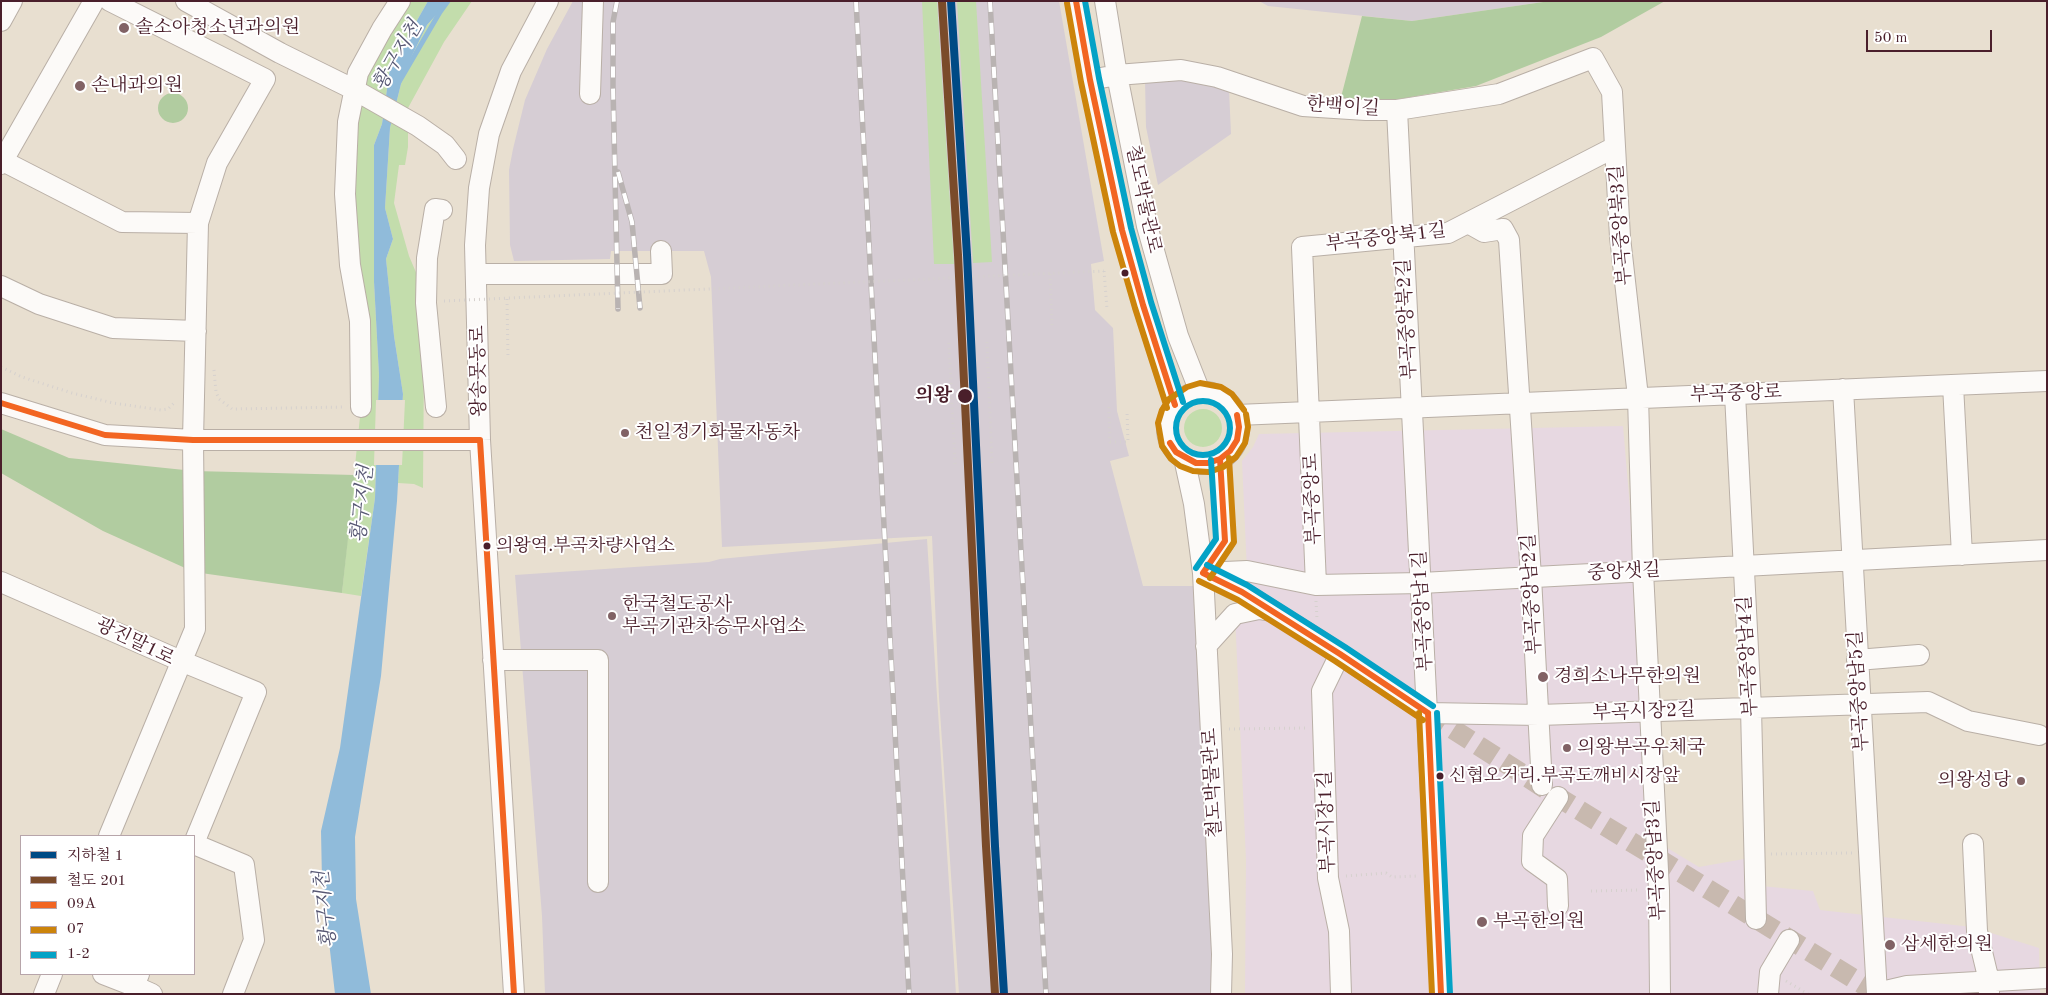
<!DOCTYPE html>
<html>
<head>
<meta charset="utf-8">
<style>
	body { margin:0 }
	#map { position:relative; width:2048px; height:995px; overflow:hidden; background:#e8dfd0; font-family:"Old Standard TT","Noto Serif KR",serif }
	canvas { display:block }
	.frame { position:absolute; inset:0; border:2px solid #4a1f2b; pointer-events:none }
	.legend { position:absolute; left:20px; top:835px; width:175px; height:140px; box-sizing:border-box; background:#fff; border:1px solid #b7a5aa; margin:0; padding:6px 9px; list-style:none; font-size:15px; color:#4a1f2b }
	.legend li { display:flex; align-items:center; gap:10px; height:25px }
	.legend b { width:25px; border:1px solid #b7a5aa }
	.scale { position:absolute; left:1866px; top:30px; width:126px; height:22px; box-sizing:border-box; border:2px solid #4a1f2b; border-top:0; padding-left:6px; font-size:15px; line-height:18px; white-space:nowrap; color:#4a1f2b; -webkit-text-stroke:4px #fff; paint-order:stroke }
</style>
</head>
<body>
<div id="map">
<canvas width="2048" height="995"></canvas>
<div class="frame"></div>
<ul class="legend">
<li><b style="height:6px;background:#004a85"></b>지하철 1</li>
<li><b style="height:6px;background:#7a4b2a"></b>철도 201</li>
<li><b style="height:6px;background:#f26522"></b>09A</li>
<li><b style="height:6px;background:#cc840b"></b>07</li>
<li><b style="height:6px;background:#04a2c6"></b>1-2</li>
</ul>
<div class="scale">50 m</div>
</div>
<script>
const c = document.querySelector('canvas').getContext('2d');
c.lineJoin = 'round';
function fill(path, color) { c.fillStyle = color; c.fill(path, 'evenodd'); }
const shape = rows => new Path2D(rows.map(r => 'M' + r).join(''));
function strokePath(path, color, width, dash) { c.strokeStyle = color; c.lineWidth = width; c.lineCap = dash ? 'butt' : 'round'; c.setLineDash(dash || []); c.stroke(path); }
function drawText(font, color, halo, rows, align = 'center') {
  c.font = font + ' "Old Standard TT","Noto Serif KR",serif'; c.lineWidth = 4; c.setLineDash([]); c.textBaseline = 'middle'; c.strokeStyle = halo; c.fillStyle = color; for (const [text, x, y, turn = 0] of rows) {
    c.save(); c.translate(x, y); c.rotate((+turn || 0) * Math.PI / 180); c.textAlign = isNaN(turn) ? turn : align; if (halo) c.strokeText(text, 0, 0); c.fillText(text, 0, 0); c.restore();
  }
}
fill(shape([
	[1623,426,1636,577,1664,846,1699,867,1744,859,1761,886,1813,891,1820,910,1972,927,2039,948,2040,994,1245,994,1246,860,1235,614,1247,571,1242,461,1253,447,1259,434]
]), '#e7d8e1');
fill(shape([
	[573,1,1059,1,1104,261,1091,264,1095,310,1113,328,1117,411,1129,456,1110,461,1143,586,1197,586,1210,850,1212,994,959,994,939,697,932,536,722,547,711,277,704,251,611,251,610,259,514,261,510,245,509,170,513,149,525,100,547,49],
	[1259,1,1550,1,1412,21,1268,6],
	[1145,80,1188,80,1229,89,1231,134,1158,185,1146,127],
	[927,539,956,994,545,994,542,916,515,575,709,562,720,559]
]), '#d6cdd4');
fill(shape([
	[400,1,428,1,390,68,382,124,374,145,374,282,379,375,375,498,361,596,342,593,361,407,348,122],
	[449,1,472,1,444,42,408,108,408,147,405,165,399,165,394,203,409,256,418,277,424,356,423,488,414,484,398,483,403,394,394,336,386,259,393,239,385,208,390,128,404,72,427,25],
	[922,1,937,1,954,264,934,264],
	[957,1,976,1,992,262,973,263],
	'1184 428a19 19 0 1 1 38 0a19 19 0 1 1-38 0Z'
]), '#c3ddac');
fill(shape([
	[1550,1,1665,1,1601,37,1476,86,1399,99,1340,101,1362,16,1412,21],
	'158 108a15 15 0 1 1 30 0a15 15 0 1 1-30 0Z',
	[1,429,69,458,194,471,355,475,342,593,194,572,103,531,1,473]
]), '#b1cca0');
fill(shape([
	[428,1,449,1,427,25,404,72,390,128,385,208,393,239,386,259,394,336,403,394,397,501,381,676,355,837,356,899,371,994,335,994,322,881,321,831,340,748,375,498,379,375,374,282,374,145,382,124,390,68]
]), '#90bbda');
fill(shape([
	[376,400,405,400,402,465,374,465]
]), '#e8dfd0');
strokePath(shape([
	[399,82,440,12,448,1]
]), '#90bbda', 5);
strokePath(shape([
	[1428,713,1558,797,1877,993]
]), '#c8b9af', 20, [20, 10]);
const minor = shape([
	[110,1,265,79,217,163,198,223],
	[186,1,280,53,353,89,418,126,445,145,456,159],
	[1076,1,1090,80,1122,230,1143,305,1175,405],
	[1105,1,1117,75,1147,226,1178,336,1200,392],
	[1,21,12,1],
	[1090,80,1117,75,1181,70,1217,77,1303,106,1366,110,1397,110,1499,94,1593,58,1612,92,1620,237,1638,397,1643,571,1659,890,1660,994],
	[590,94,593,1],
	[1397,110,1441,994],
	[1,160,122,222,198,223,193,440,195,629,109,836],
	[1,164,94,1],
	[1468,223,1484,232,1503,229,1509,240,1531,577,1542,785],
	[476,274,662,274,661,251],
	[1,286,39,304,113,328,196,331],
	[1953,385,1962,555],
	[1843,389,1877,994],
	'1167 428a36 36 0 1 1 72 0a36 36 0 1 1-72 0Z',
	[1735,394,1751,708,1756,919],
	[1,403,105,435,193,440,480,440],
	[361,407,360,321,350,265,345,194,348,122,358,73,382,29,400,1],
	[436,407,426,303,427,258,435,209,442,210],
	[1237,415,2047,381],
	[1184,458,1194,504,1203,573,1222,954,1221,994],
	[1203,573,1247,571,1316,585,1421,583,2047,550],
	[1203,573,1225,541,1220,459],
	[1205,574,1242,592,1317,639,1428,713],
	[1,582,181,661,256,692,194,843],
	[1316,585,1302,247,1448,233,1615,147],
	[1206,646,1235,614,1259,609,1271,611],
	[1340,654,1322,691,1328,878,1339,931,1341,994],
	[493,660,598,660,598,882],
	[1857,660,1919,655],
	[1428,713,1539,715,1928,702,1968,721,2039,735],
	[1558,797,1533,836,1532,861,1557,879,1558,906],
	[194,844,244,865,254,940,233,994],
	[1973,844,1977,931,1989,981,1989,994],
	[103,974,134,986,139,974],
	[134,986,152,994],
	[1877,993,1907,986,2047,978],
	[44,994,52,974],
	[514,994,480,440,475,245,479,188,489,134,511,71,548,1],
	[1768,994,1770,972,1789,940]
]);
strokePath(minor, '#b9afa6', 22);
strokePath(shape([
	[1104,271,1107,309],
	[1050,274,1052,325],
	[507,299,508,358],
	[987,342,992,464],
	[949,343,955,465],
	[1,367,22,377,72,393,113,403,161,410,168,409,176,401],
	[214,370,216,392,219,399,232,409,345,407],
	[1109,407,1110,442,1128,442,1127,411],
	[1316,601,1317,619],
	[1229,729,1305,728],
	[1771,854,1852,853],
	[1346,876,1386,873,1392,877,1418,876],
	[1591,891,1641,890],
	[1786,981,1808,994]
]), '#d6d1ce', 3, [1, 4]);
strokePath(minor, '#fcfaf8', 20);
const rail = shape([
	[617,1,613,22,613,87,618,309],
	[856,1,909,994],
	[990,1,1046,994],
	[618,172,632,222,640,308]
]);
strokePath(rail, '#b9b3b2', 5.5);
strokePath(rail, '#fff', 4, [11]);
strokePath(shape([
	[444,301,1104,271]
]), '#d6d1ce', 3, [1, 4]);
strokePath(shape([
	[1076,1,1090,80,1122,230,1143,305,1175,405],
	[1,403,105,435,193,440,480,440],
	[480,440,514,994],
	[1170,443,1176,452,1196,463,1208,463,1220,459,1230,451,1237,440,1239,427,1237,415],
	[1203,573,1242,592,1340,654,1428,713],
	[1203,573,1225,541,1220,459],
	[1428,713,1441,994]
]), '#f26522', 6);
strokePath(shape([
	[1067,3,1081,82,1113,232,1135,308,1167,408],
	[1244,410,1232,394,1221,387,1200,383,1187,387,1169,399,1162,410,1158,423,1162,446,1171,459,1180,466,1193,471,1209,472,1223,467,1236,457,1245,443,1248,427,1246,414],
	[1210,578,1234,542,1229,458],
	[1199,581,1238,600,1335,661,1423,720],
	[1419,713,1432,994]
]), '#cc840b', 6);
strokePath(shape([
	[1085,1,1099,78,1131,228,1151,302,1183,402],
	'1176 428a27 27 0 1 1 54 0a27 27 0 1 1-54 0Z',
	[1207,565,1247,585,1345,647,1433,706],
	[1196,568,1216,539,1211,460],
	[1437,713,1450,994]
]), '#04a2c6', 6);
strokePath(shape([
	[942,2,958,255,986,846,995,994]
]), '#7a4b2a', 8);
strokePath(shape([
	[951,1,967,255,995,846,1004,994]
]), '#004a85', 8);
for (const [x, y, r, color] of [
	[124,28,6,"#816265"],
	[80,86,6,"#816265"],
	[1125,273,4.5,"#4a1f2b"],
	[965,396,8,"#4a1f2b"],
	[625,433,5,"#816265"],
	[487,546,4.5,"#4a1f2b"],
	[612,616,5,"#816265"],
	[1543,677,6,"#816265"],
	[1567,748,5,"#816265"],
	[1440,776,4.5,"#4a1f2b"],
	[2021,781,5,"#816265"],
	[1482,922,6,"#816265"],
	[1890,945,6,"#816265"]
]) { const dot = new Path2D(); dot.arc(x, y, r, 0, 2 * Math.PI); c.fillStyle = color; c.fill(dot); strokePath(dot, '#fff', 2); }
drawText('18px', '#4a1f2b', '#fff', [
	["의왕역.부곡차량사업소",496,546],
	["신협오거리.부곡도깨비시장앞",1449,776]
], 'left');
drawText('19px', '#4a1f2b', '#fff', [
	["솔소아청소년과의원",135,28],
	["손내과의원",91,86],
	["천일정기화물자동차",635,433],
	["한국철도공사",622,605],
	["부곡기관차승무사업소",622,627],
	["경희소나무한의원",1554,677],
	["의왕부곡우체국",1577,748],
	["의왕성당",2011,781,"right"],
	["부곡한의원",1493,922],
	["삼세한의원",1901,945]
], 'left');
drawText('19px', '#4a1f2b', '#fff', [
	["한백이길",1343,107,4],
	["철도박물관로",1143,199,78],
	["부곡중앙북3길",1621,225,-94],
	["부곡중앙북1길",1386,238,-7],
	["부곡중앙북2길",1407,319,-93],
	["왕송못동로",479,371,-91],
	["부곡중앙로",1736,394,-2],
	["부곡중앙로",1313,499,-92],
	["중앙샛길",1624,572,-3],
	["부곡중앙남2길",1532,594,-93],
	["부곡중앙남1길",1423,611,-93],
	["광진말1로",135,642,26],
	["부곡중앙남4길",1748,656,-93],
	["부곡중앙남5길",1859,691,-93],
	["부곡시장2길",1644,712,-2],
	["철도박물관로",1213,783,-93],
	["부곡시장1길",1327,822,-92],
	["부곡중앙남3길",1656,860,-93]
]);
drawText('bold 19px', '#4a1f2b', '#fff', [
	["의왕",952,396]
], 'right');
drawText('italic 20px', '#575773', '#fff', [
	["황구지천",398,56,-60],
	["황구지천",363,504,-84],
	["황구지천",326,909,-96]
]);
</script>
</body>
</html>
